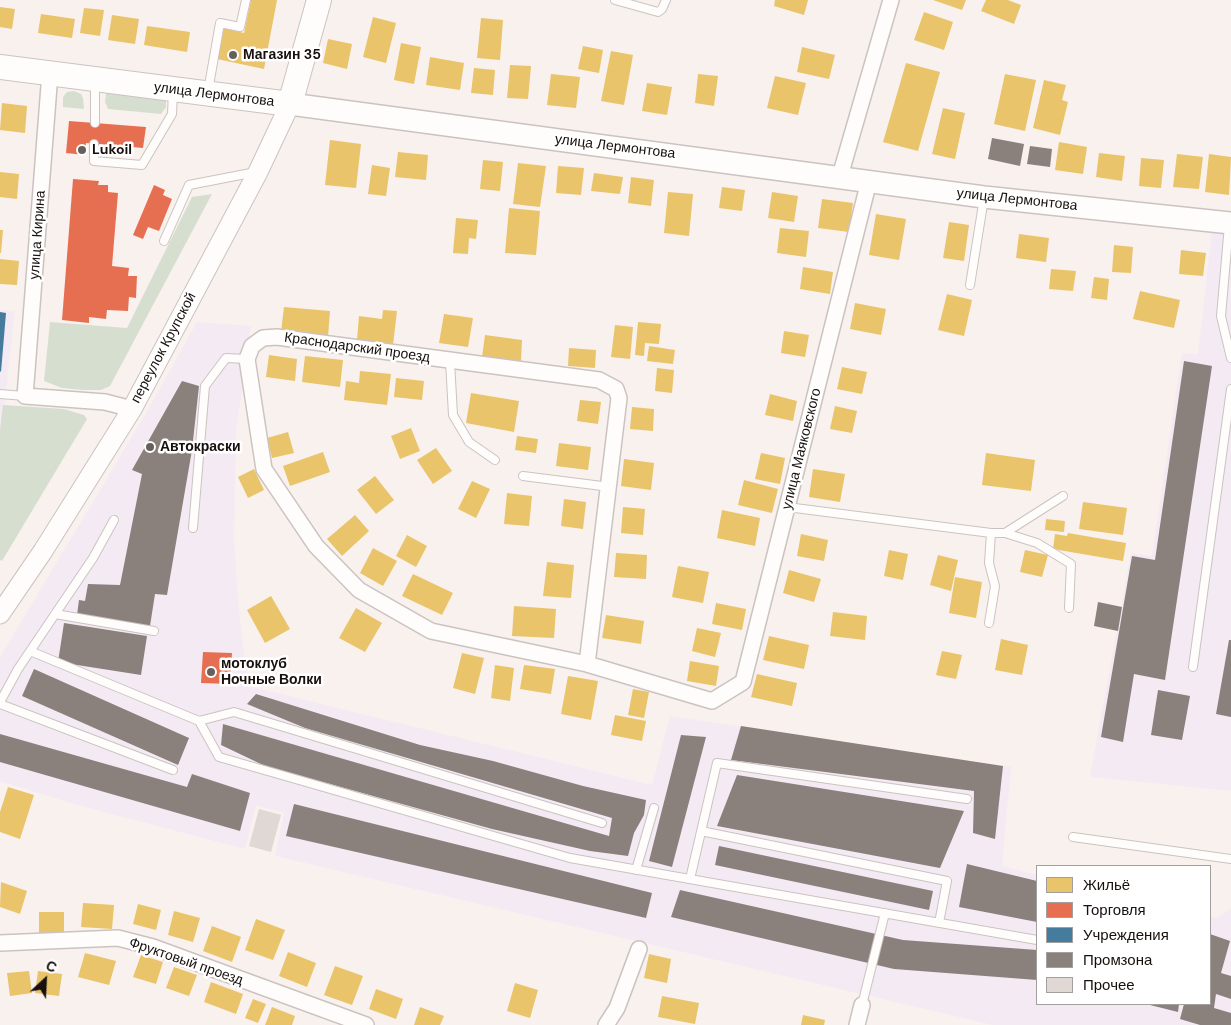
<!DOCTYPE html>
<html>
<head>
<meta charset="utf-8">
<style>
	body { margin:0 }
	#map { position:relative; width:1231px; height:1025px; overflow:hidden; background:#f9f1ee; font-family:"DM Sans",sans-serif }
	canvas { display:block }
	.legend { position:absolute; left:1036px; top:865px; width:175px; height:140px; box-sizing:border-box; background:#fff; border:1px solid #a29f9e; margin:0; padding:6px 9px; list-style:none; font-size:15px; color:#17100d }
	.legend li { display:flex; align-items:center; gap:10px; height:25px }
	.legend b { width:25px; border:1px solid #a29f9e }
	.north { position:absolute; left:20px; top:955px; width:50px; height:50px; -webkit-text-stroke:4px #fff; paint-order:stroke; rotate:25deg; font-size:14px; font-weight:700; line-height:20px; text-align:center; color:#17100d }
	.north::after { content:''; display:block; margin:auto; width:18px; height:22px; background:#17100d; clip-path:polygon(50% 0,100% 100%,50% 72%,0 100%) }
</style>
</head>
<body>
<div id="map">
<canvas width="1231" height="1025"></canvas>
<ul class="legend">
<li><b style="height:14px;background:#e9c46a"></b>Жильё</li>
<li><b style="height:14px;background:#e76f51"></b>Торговля</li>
<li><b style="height:14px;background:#457b9d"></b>Учреждения</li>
<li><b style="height:14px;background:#8a817c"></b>Промзона</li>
<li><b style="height:14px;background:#dfd8d5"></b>Прочее</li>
</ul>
<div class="north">С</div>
</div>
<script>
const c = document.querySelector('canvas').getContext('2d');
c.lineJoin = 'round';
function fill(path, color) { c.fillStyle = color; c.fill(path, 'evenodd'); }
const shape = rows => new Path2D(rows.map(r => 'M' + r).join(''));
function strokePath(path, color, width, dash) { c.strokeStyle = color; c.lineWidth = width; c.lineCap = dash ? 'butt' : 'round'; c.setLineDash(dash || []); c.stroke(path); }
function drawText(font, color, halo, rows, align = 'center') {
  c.font = font + ' "DM Sans",sans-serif'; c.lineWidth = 5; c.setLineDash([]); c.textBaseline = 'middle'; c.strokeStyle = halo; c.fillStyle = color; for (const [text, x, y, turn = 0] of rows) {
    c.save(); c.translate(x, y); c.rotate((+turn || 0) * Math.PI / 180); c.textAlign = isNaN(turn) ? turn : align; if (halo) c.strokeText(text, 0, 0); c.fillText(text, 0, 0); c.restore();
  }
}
fill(shape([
	[1212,230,1231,233,1231,791,1090,777,1131,553,1152,556,1182,353,1198,354],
	[0,310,15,311,0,443],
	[197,322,251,326,236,433,234,538,239,611,248,686,652,785,670,716,1011,767,1002,866,1037,875,1037,1004,1210,1004,1210,916,1218,918,1231,908,1231,1025,993,1025,275,856,284,813,256,805,245,849,77,805,0,781,0,657,145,415]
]), '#f4eaf4');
fill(shape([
	[114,90,166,99,166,107,161,114,108,109,105,102,106,94],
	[74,91,81,94,83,98,84,109,63,107,63,97,67,92],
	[212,194,110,386,101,390,83,390,62,388,44,381,50,322,127,328,192,197],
	[3,405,64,409,84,415,87,419,2,561,0,560,0,430]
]), '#d6dfcf');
fill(shape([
	[251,0,277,0,264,69,217,59,223,28,244,33],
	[775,0,808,0,804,15,774,6],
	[933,0,966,0,962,10],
	[986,0,1008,0,1021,5,1014,24,981,11],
	[0,7,15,9,12,29,0,27],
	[84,8,104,10,100,36,80,33],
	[924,12,953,22,944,50,914,40],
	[41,14,75,19,72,38,38,33],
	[112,15,139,19,135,44,108,40],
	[373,17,396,23,386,63,363,57],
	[481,18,503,20,500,60,477,58],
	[147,26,190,32,187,52,144,45],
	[328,39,352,44,347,69,323,63],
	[401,43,421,47,414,84,394,80],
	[583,46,603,50,599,73,578,69],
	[802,47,835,55,829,79,797,72],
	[611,51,633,55,624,105,601,101],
	[430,57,464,63,460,90,426,85],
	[906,63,940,72,918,151,883,142],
	[510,65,531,66,528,99,507,98],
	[474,68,495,70,493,95,471,93],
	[551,74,580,77,576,108,547,105],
	[698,74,718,76,714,106,695,103],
	[1005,74,1036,80,1025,131,994,124],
	[775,76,806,83,798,115,767,108],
	[1044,80,1066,85,1062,100,1068,102,1060,135,1033,128],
	[647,83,672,87,667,115,642,111],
	[2,103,27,106,25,133,0,130],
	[943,108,965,113,955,159,932,154],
	[330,140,361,144,356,188,325,185],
	[1059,142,1087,147,1083,174,1055,170],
	[398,152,428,155,426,180,395,177],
	[1099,153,1125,156,1122,181,1096,177],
	[1177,154,1203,157,1199,189,1173,187],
	[1209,154,1231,157,1229,195,1205,192],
	[1141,158,1164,160,1161,188,1139,186],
	[483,160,503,162,500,191,480,189],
	[518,163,546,166,540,207,513,204],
	[372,165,390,168,386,196,368,194],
	[558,166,584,168,581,195,556,193],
	[0,172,19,174,17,199,0,197],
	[594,173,623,177,620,194,591,191],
	[631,177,654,180,651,206,628,203],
	[722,187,745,190,742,211,719,208],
	[668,192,693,194,689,236,664,233],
	[772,192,798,196,794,222,768,218],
	[822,199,853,203,849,232,818,228],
	[509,208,540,211,536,255,505,253],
	[876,214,906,219,899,260,869,255],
	[456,218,478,220,476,239,469,238,468,254,453,253],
	[949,222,969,225,964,261,943,258],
	[780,228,809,231,806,257,777,253],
	[0,230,3,230,1,253,0,253],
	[1019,234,1049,238,1046,262,1016,258],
	[1114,245,1133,247,1131,273,1112,272],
	[1181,250,1206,253,1203,276,1179,274],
	[0,259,19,261,17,285,0,284],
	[803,267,833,272,830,294,800,289],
	[1051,269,1076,271,1073,291,1049,289],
	[1094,277,1109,279,1107,300,1091,298],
	[1140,291,1180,300,1174,328,1133,319],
	[947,294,972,300,964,336,938,330],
	[855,303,886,309,881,335,850,329],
	[284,307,330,311,328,337,281,332],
	[383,310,397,311,393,345,357,340,359,316,382,319],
	[444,314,473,318,468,347,439,343],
	[638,322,661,324,659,344,645,343,644,356,635,355],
	[615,325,633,327,630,359,611,357],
	[784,331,809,335,805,357,781,353],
	[485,335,522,340,521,361,482,357],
	[649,346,675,350,673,364,647,361],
	[569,348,596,350,595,368,568,366],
	[269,355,297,359,295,381,266,377],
	[305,356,343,360,340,387,302,382],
	[842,367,867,372,862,394,837,389],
	[657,368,674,370,672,393,655,391],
	[360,371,391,374,387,405,344,400,346,381,359,383],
	[396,378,424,381,422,400,394,397],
	[471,393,519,401,514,432,466,423],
	[770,394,797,401,793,421,765,415],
	[580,400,601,402,598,424,577,421],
	[835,406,857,411,852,433,830,429],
	[632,407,654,409,653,431,630,429],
	[411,428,420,451,400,459,391,436],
	[288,432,294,453,272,458,267,438],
	[517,436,538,439,536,453,515,450],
	[559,443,591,447,588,470,556,466],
	[436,448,452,471,433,484,417,460],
	[323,452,330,472,290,486,283,466],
	[761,453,785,458,780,484,755,479],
	[986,453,1035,460,1031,491,982,485],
	[624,459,654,463,651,490,621,486],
	[254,469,264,490,248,498,238,477],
	[813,469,845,474,840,502,809,497],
	[375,476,394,500,376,514,357,490],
	[744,480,778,489,772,513,738,505],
	[472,481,490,489,476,518,458,509],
	[507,493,532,496,529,526,504,524],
	[564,499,586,502,583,529,561,526],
	[1083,502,1127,508,1123,535,1079,529],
	[623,507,645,509,643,535,621,533],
	[722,510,760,518,755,546,717,538],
	[355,515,369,531,342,556,327,539],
	[1046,519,1065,521,1064,532,1045,530],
	[1068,533,1126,543,1123,561,1053,549,1055,534,1067,536],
	[801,534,828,540,824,561,797,556],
	[407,535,427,546,416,567,396,556],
	[373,548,397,561,383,586,360,573],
	[889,550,908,554,903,580,884,576],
	[1025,550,1048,555,1042,577,1020,572],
	[616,553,647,555,646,579,614,577],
	[938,555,958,560,951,591,930,585],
	[547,562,574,565,571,598,543,596],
	[678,566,709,572,703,603,672,597],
	[789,570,821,579,814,602,783,593],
	[413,574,453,593,442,615,402,596],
	[955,577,982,582,976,618,949,613],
	[271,596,290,629,265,643,247,610],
	[716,603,746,609,742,630,712,624],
	[514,606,556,609,554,638,512,636],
	[356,608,382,623,365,652,339,638],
	[833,612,867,616,865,640,830,636],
	[606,615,644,621,641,644,602,638],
	[697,628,721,633,715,657,692,651],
	[769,636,809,645,804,669,763,660],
	[1001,639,1028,645,1022,675,995,670],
	[942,651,962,655,956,679,936,675],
	[462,653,484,658,475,694,453,688],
	[690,661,719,666,716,686,687,681],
	[495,665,514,668,510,701,491,698],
	[524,665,555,669,551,694,520,689],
	[757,674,797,683,792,706,751,697],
	[568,676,598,681,591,720,561,714],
	[633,689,649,692,644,718,628,715],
	[615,715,646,721,642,741,611,735],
	[8,787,34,795,20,839,0,832,0,812],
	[1,882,27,891,20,914,0,907],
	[83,903,114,905,112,929,81,927],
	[138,904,161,910,156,930,133,924],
	[174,911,200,918,193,942,168,935],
	[39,912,64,912,64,933,39,933],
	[256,919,285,930,273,960,245,950],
	[212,926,241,937,232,962,203,951],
	[288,952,316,963,307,987,279,976],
	[85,953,116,961,109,985,78,977],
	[649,954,671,959,667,983,644,978],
	[141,955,163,962,156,984,133,977],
	[335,966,363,976,352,1005,324,995],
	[174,967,197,975,189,996,166,988],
	[29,971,32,993,10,996,7,973],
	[38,971,62,974,59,996,35,993],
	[211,982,243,994,236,1014,204,1002],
	[515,983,538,990,530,1018,507,1011],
	[376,989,403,999,396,1019,369,1009],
	[662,996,699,1003,695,1024,658,1017],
	[253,999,266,1004,258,1023,245,1018],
	[272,1007,295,1016,292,1025,265,1025],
	[420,1007,444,1016,440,1025,414,1025],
	[803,1015,825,1020,824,1025,801,1025]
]), '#e9c46a');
fill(shape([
	[69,121,146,127,143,148,86,143,85,155,66,153],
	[73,179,99,181,98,185,108,185,108,192,118,193,112,266,129,268,128,276,137,276,136,298,129,297,128,311,107,310,106,319,89,317,89,323,62,320],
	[154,185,165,190,163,195,172,199,159,231,148,227,143,239,133,235],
	[203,652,232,653,230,684,201,683]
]), '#e76f51');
fill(shape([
	[0,312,6,313,1,372,0,371]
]), '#457b9d');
fill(shape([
	[992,138,1024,144,1020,166,988,159],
	[1030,146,1052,149,1050,167,1027,164],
	[1184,361,1212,366,1165,680,1134,674,1123,742,1101,737,1132,556,1155,560],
	[182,381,199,386,192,450,167,595,155,594,150,626,77,615,79,600,85,601,88,584,120,585,142,474,132,470],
	[1098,602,1122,607,1118,631,1094,626],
	[64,623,147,636,141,675,58,662],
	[1229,640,1231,640,1231,717,1216,714],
	[34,669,189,738,178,765,22,696],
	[1158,690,1190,696,1182,740,1151,735],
	[256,694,420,745,493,761,583,786,646,800,644,815,634,833,628,856,590,851,492,829,265,766,221,745,223,724,609,836,612,818,305,728,247,704],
	[741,726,1003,766,995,839,973,833,974,791,731,760],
	[0,734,187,787,192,774,250,793,240,831,0,762],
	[681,735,706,737,672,867,649,861],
	[737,775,964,811,940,868,717,826],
	[294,804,652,893,646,918,286,836],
	[719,846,933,891,929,910,715,865],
	[967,864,1037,881,1037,922,959,907],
	[680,890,903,940,1037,950,1037,980,894,969,671,917],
	[1210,934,1230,941,1221,973,1231,976,1231,999,1216,994,1214,1008,1231,1013,1231,1025,1200,1025,1180,1019,1184,1004,1210,1004],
	[1146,1004,1179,1004,1178,1012]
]), '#8a817c');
fill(shape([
	[259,809,281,815,271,852,249,846]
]), '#dfd8d5');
const service = shape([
	[615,0,658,12,662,9,666,0],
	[95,81,95,123],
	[208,91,220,23,240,27,246,0],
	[94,144,94,161,142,165,172,114,173,92],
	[1229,225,1221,316,1231,358],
	[164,241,189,185,256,172],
	[970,285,984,198],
	[450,361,453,415,469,442,495,460],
	[0,394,25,396],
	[523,476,610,487],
	[787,507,991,533,1005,533,1063,496],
	[193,528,205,386,226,358,247,359],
	[1005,533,1037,543,1071,564,1069,608],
	[55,614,154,631],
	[989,623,995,586,989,563,991,533],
	[30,651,199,721,234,712,602,823],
	[1193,667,1231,389],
	[0,702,18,669,93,558,114,520],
	[0,704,173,770],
	[199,721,219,757,570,858,1037,940],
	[701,831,947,881,939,923],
	[1073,837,1231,859],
	[636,870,654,808],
	[690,879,717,763,967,799],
	[862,1005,885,913]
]);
const minor = shape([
	[50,73,25,396,105,402,132,409],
	[840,176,891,0],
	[587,664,431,631,359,590,316,546,264,469,247,359,252,346,263,338,277,337,599,380,616,389,619,398,587,664,712,701,743,682,869,181],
	[0,943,118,938,153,947,366,1025],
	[606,1025,617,1008,639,949],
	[857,1025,862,1005]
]);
const tertiary = shape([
	[0,614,43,551,132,409,258,172,290,104]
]);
const secondary = shape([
	[290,104,984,197,1231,223]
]);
const primary = shape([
	[0,67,290,104,319,0]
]);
strokePath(service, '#cbc3c0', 10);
strokePath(minor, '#cbc3c0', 18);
strokePath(tertiary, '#cbc3c0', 21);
strokePath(secondary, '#cbc3c0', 24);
strokePath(primary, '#cbc3c0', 26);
strokePath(service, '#fefdfc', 8);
strokePath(minor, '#fefdfc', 15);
strokePath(tertiary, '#fefdfc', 19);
strokePath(secondary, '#fefdfc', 21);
strokePath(primary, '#fefdfc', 24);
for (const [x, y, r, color] of [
	[233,55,5,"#665f5c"],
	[82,150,5,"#665f5c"],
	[150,447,5,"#665f5c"],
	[211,672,5,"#665f5c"]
]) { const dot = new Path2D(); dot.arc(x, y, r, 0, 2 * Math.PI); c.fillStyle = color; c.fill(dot); strokePath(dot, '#fff', 2); }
drawText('bold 14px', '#17100d', '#fff', [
	["Магазин 35",243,55],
	["Lukoil",92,150],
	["Автокраски",160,447],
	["мотоклуб",221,664],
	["Ночные Волки",221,680]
], 'left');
drawText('14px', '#17100d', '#fff', [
	["улица Лермонтова",214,95,7],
	["улица Лермонтова",615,147,7],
	["улица Лермонтова",1017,200,6],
	["улица Кирина",38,235,-86],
	["переулок Крупской",164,348,-62],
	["Краснодарский проезд",357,348,8],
	["улица Маяковского",802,449,-76],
	["Фруктовый проезд",186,962,19]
]);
</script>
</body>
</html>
